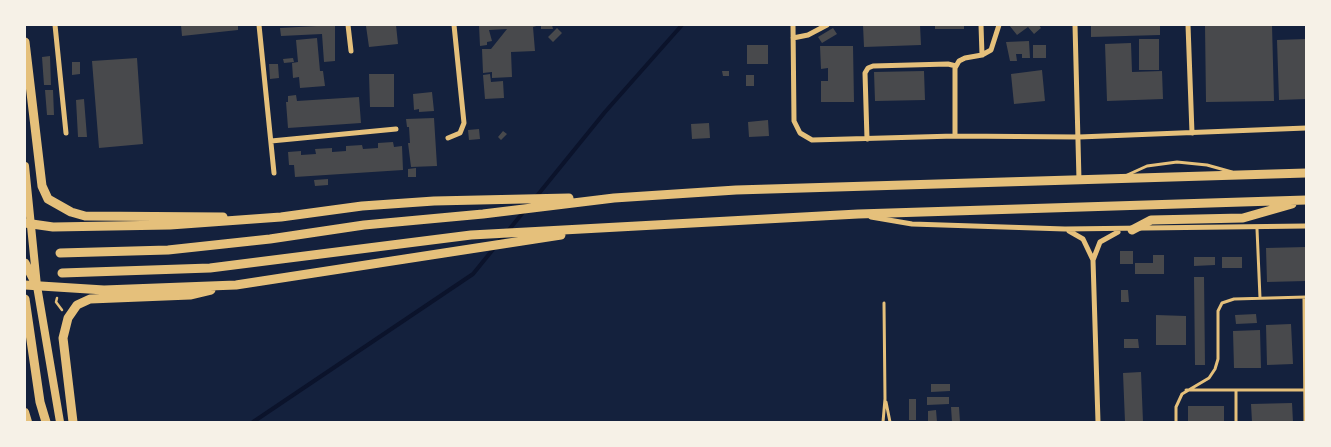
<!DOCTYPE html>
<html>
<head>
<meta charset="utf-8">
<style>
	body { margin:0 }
	#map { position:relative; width:1331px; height:447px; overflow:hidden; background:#14213d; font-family:"Exo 2",sans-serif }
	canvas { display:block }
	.frame { position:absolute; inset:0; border:26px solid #f6f1e7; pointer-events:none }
</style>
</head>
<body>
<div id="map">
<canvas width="1331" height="447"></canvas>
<div class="frame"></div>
</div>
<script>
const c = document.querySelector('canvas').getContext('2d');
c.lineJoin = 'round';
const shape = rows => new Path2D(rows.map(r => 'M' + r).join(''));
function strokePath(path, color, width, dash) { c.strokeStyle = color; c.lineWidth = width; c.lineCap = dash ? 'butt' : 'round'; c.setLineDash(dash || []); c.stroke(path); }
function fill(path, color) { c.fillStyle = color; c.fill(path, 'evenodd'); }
strokePath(shape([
	[536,197,605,112,682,25],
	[253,422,473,274,525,210]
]), '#0b132b', 4);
fill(shape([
	[181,25,238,25,238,30,182,36],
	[335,25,335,61,324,62,322,34,281,36,280,28],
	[396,25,398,44,369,47,366,26],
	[479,25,540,25,533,27,535,51,511,52,512,77,492,78,492,72,483,73,482,49,491,49,507,29,489,30,492,41,487,42,487,45,480,46],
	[541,25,552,25,553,29,541,29],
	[863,25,920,25,921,45,864,47],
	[935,25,964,25,964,29,935,29],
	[1009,25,1039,25,1041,28,1034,34,1028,27,1017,35],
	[1091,25,1160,25,1160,35,1091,37],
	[1205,25,1272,25,1274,101,1206,102],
	[557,28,562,33,553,42,548,37],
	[833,28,837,34,822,43,818,37],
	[317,38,320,71,323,71,325,86,300,88,299,77,293,78,292,63,298,62,296,40],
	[1139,39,1159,39,1159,70,1139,70],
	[1306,39,1306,99,1279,100,1277,40],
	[1029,41,1030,58,1022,58,1022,54,1016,54,1017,61,1010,61,1006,42],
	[1131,43,1132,72,1162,71,1163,99,1107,101,1105,44],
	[747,45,768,45,768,64,747,64],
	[1033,45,1046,45,1046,58,1033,58],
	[820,46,853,46,854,102,821,102,821,81,828,81,828,68,821,69],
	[50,56,51,85,44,85,42,57],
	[137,58,143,144,99,148,92,61],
	[293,58,294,62,284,63,283,59],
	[72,62,80,62,80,74,72,75],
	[269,64,278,64,279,78,270,79],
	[1042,70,1045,101,1014,104,1011,74],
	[722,71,729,71,729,76,723,76],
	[924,71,925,100,875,101,874,72],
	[369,74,394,74,394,107,370,107],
	[490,74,491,82,503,81,504,98,485,99,483,75],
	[746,75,754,75,754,86,746,86],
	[45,90,53,90,54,115,47,115],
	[432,92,434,111,419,112,419,109,414,110,413,94],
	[296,95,297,101,359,97,361,123,288,128,286,102,288,102,288,96],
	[84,99,87,137,78,137,76,100],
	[434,118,437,166,411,167,408,143,410,143,409,127,407,127,406,119],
	[768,120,769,136,749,137,748,122],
	[709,123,710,138,692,139,691,124],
	[479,129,480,139,469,140,468,130],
	[503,131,507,134,501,140,498,137],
	[393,142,394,147,402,146,403,170,295,177,294,165,289,165,288,152,301,151,301,155,316,154,315,149,332,148,332,152,346,151,346,146,362,145,363,149,378,148,378,143],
	[416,168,416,177,408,177,408,169],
	[328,179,328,185,315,186,314,180],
	[1306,247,1306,281,1267,282,1266,248],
	[1120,251,1133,251,1133,264,1120,264],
	[1153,255,1164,255,1164,274,1135,274,1135,263,1153,263],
	[1194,257,1215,257,1215,265,1194,266],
	[1222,257,1242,257,1242,268,1222,268],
	[1194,277,1204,277,1205,365,1195,365],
	[1121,290,1128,290,1129,302,1121,302],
	[1256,314,1257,323,1236,324,1235,315],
	[1156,315,1186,316,1186,345,1156,345],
	[1291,324,1293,364,1267,365,1266,325],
	[1260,330,1261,368,1234,368,1233,331],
	[1124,339,1138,339,1139,348,1124,348],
	[1141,372,1143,422,1125,422,1123,373],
	[931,384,950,384,950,391,931,392],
	[927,397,949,397,949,404,927,405],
	[909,399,916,399,916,420,909,420],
	[1292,403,1293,422,1252,422,1251,404],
	[1188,406,1224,406,1224,422,1188,422],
	[951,407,959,407,960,422,952,422],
	[936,410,937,422,928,422,928,411]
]), '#48494c');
strokePath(shape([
	[57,298,56,302,62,310]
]), '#e5c07b', 2.5);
strokePath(shape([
	[1125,176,1147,166,1177,162,1207,165,1232,172],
	[1257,229,1260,298],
	[1304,298,1305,422],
	[1186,390,1305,390],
	[886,402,890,422],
	[883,422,885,399,884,303],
	[1176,422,1176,407,1182,394,1209,378,1215,369,1218,359,1218,311,1222,303,1234,299,1306,297],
	[1236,422,1236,390]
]), '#e5c07b', 3);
strokePath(shape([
	[55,25,66,133],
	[259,25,274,173],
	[348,25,351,51],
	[793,25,794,121,800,133,812,140,955,136,1079,137,1306,128],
	[981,25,982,55],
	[1075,25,1079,180],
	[1188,25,1192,133],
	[793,38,808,35,827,25],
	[955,136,955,68,959,61,965,58,982,55,991,50,999,25],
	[448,138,460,133,464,123,454,25],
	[867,139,865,73,868,68,873,66,948,64,956,66],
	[271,141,396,129],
	[871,217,912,224,1065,229,1306,226],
	[1069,231,1083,239,1093,260],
	[1098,422,1093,260,1100,242,1118,232]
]), '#e5c07b', 5);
strokePath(shape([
	[25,166,37,286,60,422],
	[25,412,28,422]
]), '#e5c07b', 8);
strokePath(shape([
	[25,42,42,186,48,199,71,212,85,216,223,217],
	[25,223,53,227,170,225,281,217,362,206,434,201,569,198],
	[1132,230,1151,220,1243,218,1292,204],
	[60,253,168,250,270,239,364,225,483,214,614,198,736,190,1306,173],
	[25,263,37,286],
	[62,273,210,268,471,235,858,214,1306,200],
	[25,285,104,290,236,285,561,235],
	[25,299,40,402,46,422],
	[73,422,63,338,68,318,77,305,90,299,190,295,211,290]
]), '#e5c07b', 9);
</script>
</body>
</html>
